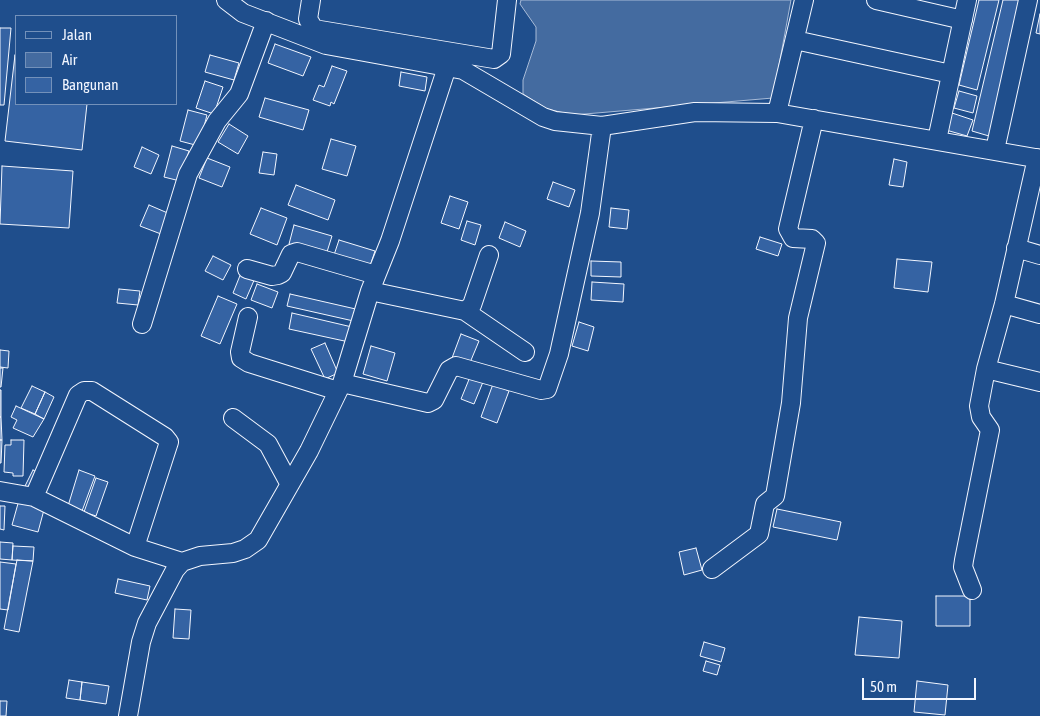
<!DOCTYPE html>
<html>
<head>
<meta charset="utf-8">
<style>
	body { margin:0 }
	#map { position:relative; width:1040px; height:716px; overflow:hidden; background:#1f4e8c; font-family:"Asap Condensed",sans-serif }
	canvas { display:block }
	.legend { position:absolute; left:15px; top:15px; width:162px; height:90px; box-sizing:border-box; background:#1f4e8c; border:1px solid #7391ba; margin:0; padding:6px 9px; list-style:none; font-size:15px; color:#f2f6ff }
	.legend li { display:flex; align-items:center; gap:10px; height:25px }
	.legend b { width:25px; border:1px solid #7391ba }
	.scale { position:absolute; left:862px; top:678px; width:114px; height:22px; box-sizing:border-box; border:2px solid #f2f6ff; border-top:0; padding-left:6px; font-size:15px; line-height:18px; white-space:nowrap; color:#f2f6ff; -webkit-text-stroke:4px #1f4e8c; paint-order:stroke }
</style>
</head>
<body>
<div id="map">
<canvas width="1040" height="716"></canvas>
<ul class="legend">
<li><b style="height:6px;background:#1f4e8c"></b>Jalan</li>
<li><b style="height:14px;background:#446ba0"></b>Air</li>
<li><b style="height:14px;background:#3563a3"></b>Bangunan</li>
</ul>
<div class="scale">50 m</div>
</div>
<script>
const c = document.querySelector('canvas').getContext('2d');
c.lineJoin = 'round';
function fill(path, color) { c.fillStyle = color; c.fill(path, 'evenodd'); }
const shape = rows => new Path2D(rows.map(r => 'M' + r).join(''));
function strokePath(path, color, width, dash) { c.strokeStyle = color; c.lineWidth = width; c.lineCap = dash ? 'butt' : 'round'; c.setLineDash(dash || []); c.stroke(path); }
const water = shape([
	[521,0,791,0,773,98,573,115,547,109,523,94,523,80,536,41,536,27,520,4,521,0]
]);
fill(water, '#446ba0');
strokePath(water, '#a8bbd7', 1);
const building = shape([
	[979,0,999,0,977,90,959,85,979,0],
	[1003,0,1022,0,989,136,972,131,1003,0],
	[1040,14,1040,34,1036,33,1040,14],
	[0,28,11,28,4,105,0,105,0,28],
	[275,44,311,57,303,76,268,63,275,44],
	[15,55,16,104,87,104,82,150,5,141,15,55],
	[210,55,239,63,234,80,205,72,210,55],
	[332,66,347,71,334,104,331,102,330,106,313,100,319,85,324,87,332,66],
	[401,72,427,77,425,91,399,86,401,72],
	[205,81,223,87,214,114,196,108,205,81],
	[959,91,977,96,973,113,954,108,959,91],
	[265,98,309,110,303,130,259,117,265,98],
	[188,110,207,115,199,146,180,141,188,110],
	[952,113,973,120,967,136,946,130,952,113],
	[229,124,248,136,238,154,218,142,229,124],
	[331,139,356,146,347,176,322,169,331,139],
	[172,146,189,151,180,181,164,177,172,146],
	[142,147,159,155,151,174,134,167,142,147],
	[263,152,277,154,274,175,259,173,263,152],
	[207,158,230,167,222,187,199,178,207,158],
	[894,159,907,162,903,187,889,185,894,159],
	[2,166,73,171,69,228,0,224,2,166],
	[553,182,575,190,569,207,547,199,553,182],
	[296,185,335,200,328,220,288,205,296,185],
	[450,196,468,202,459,229,441,223,450,196],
	[149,205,170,214,161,234,140,226,149,205],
	[261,208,287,218,277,245,250,234,261,208],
	[611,208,629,210,627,229,609,227,611,208],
	[467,221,481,225,475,245,461,240,467,221],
	[505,222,526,231,520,247,499,238,505,222],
	[294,225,332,236,326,255,289,244,294,225],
	[760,237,782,244,778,256,756,249,760,237],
	[339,240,375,251,369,269,333,258,339,240],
	[213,256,231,265,223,280,205,271,213,256],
	[897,259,932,262,928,292,894,288,897,259],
	[591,261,621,262,621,277,591,276,591,261],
	[241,273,255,278,246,299,233,293,241,273],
	[592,282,624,284,623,302,591,300,592,282],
	[257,284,278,292,272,308,251,300,257,284],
	[119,289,140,291,138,305,117,303,119,289],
	[290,294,360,310,358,322,287,306,290,294],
	[218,296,237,304,220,344,201,336,218,296],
	[292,313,352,327,349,342,289,329,292,313],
	[579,322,594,327,588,351,572,346,579,322],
	[461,334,479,341,469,365,452,358,461,334],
	[325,343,338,373,325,379,311,349,325,343],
	[371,346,395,353,387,381,363,374,371,346],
	[0,350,9,351,8,368,0,367,0,350],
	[0,368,3,368,1,387,0,387,0,368],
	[470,377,483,382,474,404,461,399,470,377],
	[493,384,509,391,497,423,481,417,493,384],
	[32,386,45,392,35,414,21,408,32,386],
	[0,390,1,390,1,417,0,417,0,390],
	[45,392,54,397,44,419,35,414,45,392],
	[16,406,44,419,33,437,13,428,17,420,11,417,16,406],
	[0,417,1,417,2,440,0,440,0,417],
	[0,440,2,440,1,463,0,463,0,440],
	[11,440,24,440,23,476,13,476,13,473,4,472,5,445,11,445,11,440],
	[33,470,41,474,34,490,25,486,33,470],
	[79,470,95,476,82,511,68,506,79,470],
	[96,478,108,482,96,516,84,512,96,478],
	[19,500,45,506,38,532,12,525,19,500],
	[0,506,5,506,4,530,0,529,0,506],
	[777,509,841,522,837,540,773,527,777,509],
	[0,542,13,543,12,560,0,559,0,542],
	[13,546,34,547,33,561,12,560,13,546],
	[696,548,702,570,684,575,679,552,696,548],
	[17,560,33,561,19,632,4,629,17,560],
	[0,562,16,564,8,610,0,609,0,562],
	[118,579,150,586,147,600,115,593,118,579],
	[936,596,970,596,970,626,936,626,936,596],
	[175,609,191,610,189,639,173,638,175,609],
	[859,617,902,621,899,658,855,655,859,617],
	[704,642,725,648,721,662,700,656,704,642],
	[706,661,720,665,717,675,703,671,706,661],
	[69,680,82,682,80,700,66,698,69,680],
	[917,681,948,685,945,715,914,712,917,681],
	[82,682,109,686,106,704,80,700,82,682],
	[0,701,7,701,6,716,0,716,0,701]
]);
fill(building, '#3563a3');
strokePath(building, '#f2f6ff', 1);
const minor = shape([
	[226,0,243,13,326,45,463,70,543,117,555,121,602,126,695,112,777,113,1040,159],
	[311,0,308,19,314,29,494,59,501,54,507,0],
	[876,0,963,20],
	[795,40,951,74],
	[777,113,804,0],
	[937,140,967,0],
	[995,150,1028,0],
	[1016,248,1040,255],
	[247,269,272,276,278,275,282,273,291,254,297,252,376,275],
	[370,291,465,311,525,352],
	[1004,304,1040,314],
	[465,311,472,305,489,255],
	[248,317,240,352,241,358,249,363,338,391],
	[142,324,188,174,217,121,239,94,266,21],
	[986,369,1040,382],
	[342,383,428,403,434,400,449,370,456,366,541,390,547,389,559,354,590,213,602,126],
	[233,418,268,444,289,483],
	[0,491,34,497,135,547,182,562],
	[34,497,78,395,84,391,92,391,165,437,169,442,135,547],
	[712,569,759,534,765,504,775,496,791,403,798,318,816,243,812,239,793,238,788,229,814,119],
	[972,590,963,567,964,560,990,430,981,417,979,406,986,369,1004,304,1037,158],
	[128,716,141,642,147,623,175,570,182,562,200,556,233,553,245,549,258,540,309,451,342,383,370,291,390,241,447,67]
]);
strokePath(minor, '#f2f6ff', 20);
strokePath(minor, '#1f4e8c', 18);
</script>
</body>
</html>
